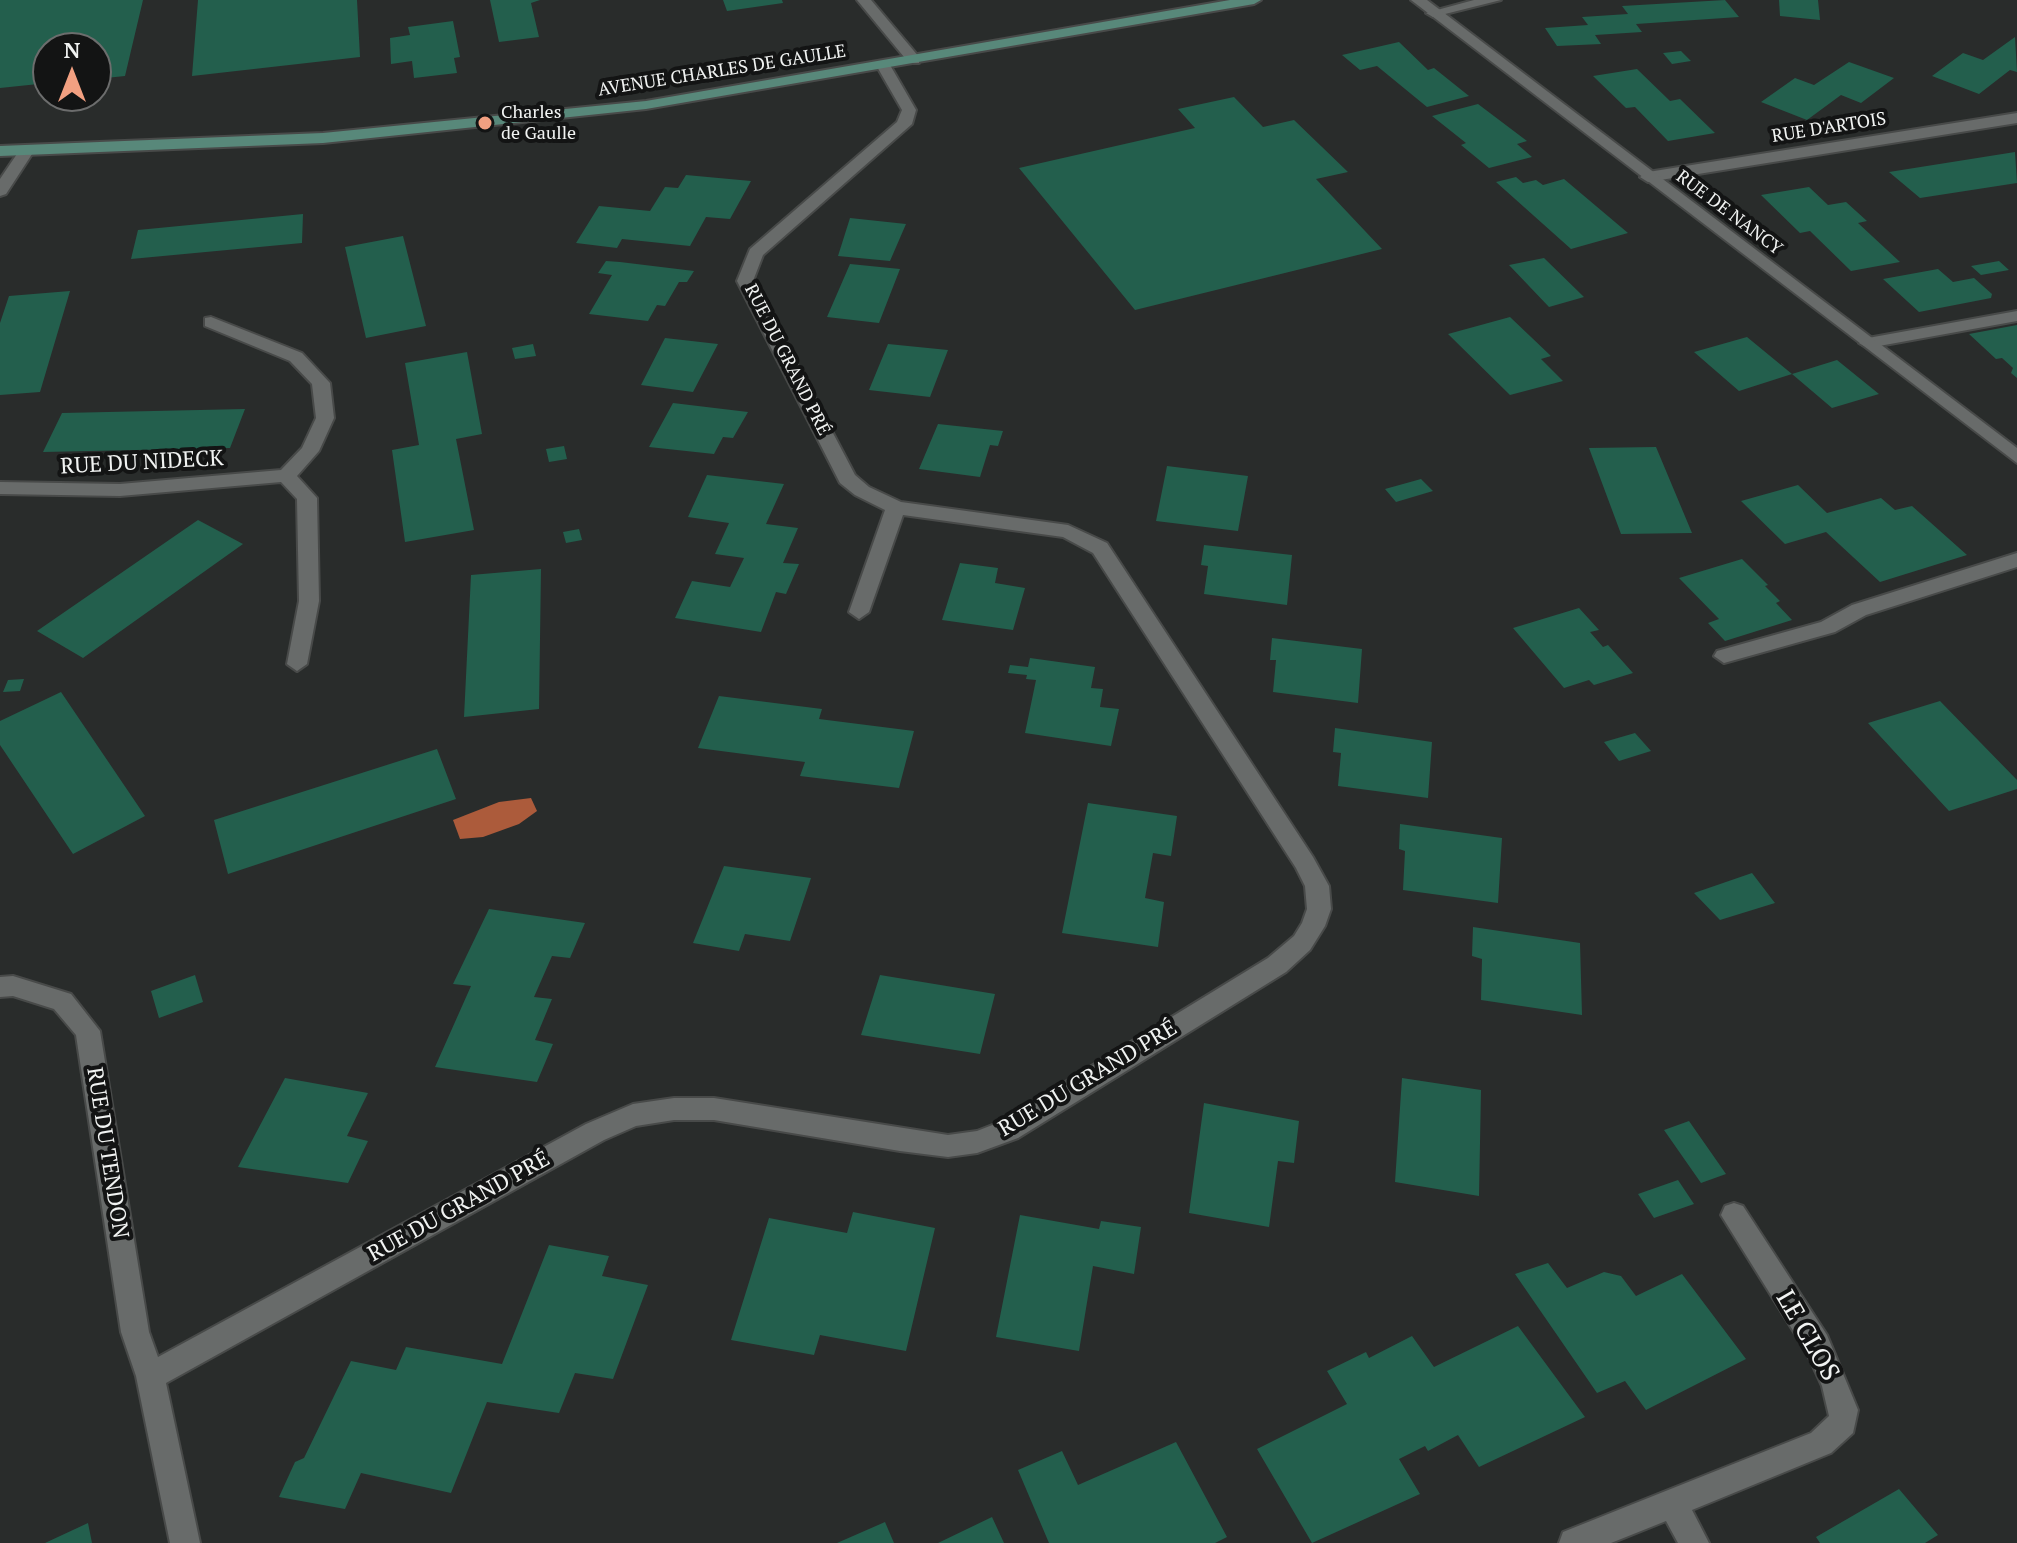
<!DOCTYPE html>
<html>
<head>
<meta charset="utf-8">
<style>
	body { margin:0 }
	#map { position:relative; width:2017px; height:1543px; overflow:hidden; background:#292c2b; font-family:"PT Serif",serif }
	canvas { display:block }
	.north { position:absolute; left:32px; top:32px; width:80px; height:80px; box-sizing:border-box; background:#131414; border:2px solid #6c6d6d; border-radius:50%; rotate:0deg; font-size:22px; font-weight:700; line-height:32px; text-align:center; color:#f1f3f2 }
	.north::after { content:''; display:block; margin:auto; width:28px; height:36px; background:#f2a081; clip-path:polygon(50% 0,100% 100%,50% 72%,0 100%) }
</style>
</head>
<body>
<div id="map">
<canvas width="2017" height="1543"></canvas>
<div class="north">N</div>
</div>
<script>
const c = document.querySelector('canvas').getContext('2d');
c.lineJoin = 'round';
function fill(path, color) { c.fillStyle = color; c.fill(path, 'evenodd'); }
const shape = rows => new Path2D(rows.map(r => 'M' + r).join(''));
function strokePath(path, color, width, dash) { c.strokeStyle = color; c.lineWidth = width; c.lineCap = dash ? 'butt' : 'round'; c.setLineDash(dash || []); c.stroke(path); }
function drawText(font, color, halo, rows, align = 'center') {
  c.font = font + ' "PT Serif",serif'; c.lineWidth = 8; c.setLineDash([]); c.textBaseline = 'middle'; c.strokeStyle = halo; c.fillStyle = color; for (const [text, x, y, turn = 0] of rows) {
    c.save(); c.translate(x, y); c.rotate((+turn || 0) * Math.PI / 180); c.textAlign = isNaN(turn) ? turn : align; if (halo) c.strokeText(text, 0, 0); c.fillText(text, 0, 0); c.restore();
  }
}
fill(shape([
	[531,798,537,811,519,824,483,837,460,839,453,820,499,802]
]), '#ac5b3b');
fill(shape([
	[0,0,143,0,125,76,96,79,96,48,48,48,48,83,0,88],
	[198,0,357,0,360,57,192,76],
	[490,0,540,0,531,3,539,37,499,42],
	[723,0,782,0,783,3,727,11],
	[1725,0,1739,17,1636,24,1642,32,1595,35,1601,44,1557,46,1545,28,1588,25,1582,17,1628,14,1622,6],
	[1779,0,1818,0,1820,20,1780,16],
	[453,21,460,57,454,58,457,73,414,78,412,61,391,64,390,38,410,35,408,27],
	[2015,37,2017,72,2010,70,1979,94,1932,76,1963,53,1983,60],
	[1399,42,1428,70,1434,68,1469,96,1427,107,1377,66,1360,70,1342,55],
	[1681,51,1691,61,1672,64,1663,53],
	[1849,62,1894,78,1861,103,1841,95,1807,120,1761,102,1795,78,1814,85],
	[1637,69,1670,101,1680,99,1715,133,1668,141,1635,107,1626,108,1593,76],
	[1234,97,1263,127,1294,120,1348,172,1316,179,1382,249,1135,310,1019,168,1195,128,1178,109],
	[1478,104,1527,141,1517,144,1532,157,1489,168,1461,145,1466,143,1432,116],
	[2015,152,2017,183,1920,198,1889,172],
	[686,175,751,181,730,219,706,217,690,246,622,239,617,248,576,243,599,206,650,211,665,187,678,188],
	[1516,177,1523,183,1536,180,1543,185,1564,179,1628,233,1571,249,1496,182],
	[1809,187,1828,205,1846,202,1867,221,1858,223,1900,262,1851,271,1810,231,1800,233,1761,195],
	[303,214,302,243,131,259,138,230],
	[850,218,906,224,890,261,838,256],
	[403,236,426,326,366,338,345,247],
	[1544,258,1584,297,1549,307,1509,265],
	[606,261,620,262,694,271,687,282,679,282,665,306,657,305,648,321,589,314,612,275,598,273],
	[1999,261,2009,270,1981,275,1971,266],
	[850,264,900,269,879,323,827,317],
	[1938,269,1953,282,1974,278,1992,294,1991,298,1919,312,1883,279],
	[70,291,40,392,0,395,0,323,9,296],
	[1510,317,1551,356,1541,359,1563,381,1510,395,1448,334],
	[2017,325,2017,378,2011,373,2013,368,2002,358,1996,359,1969,334],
	[1747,337,1792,374,1837,360,1879,394,1832,408,1792,374,1739,391,1694,352],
	[665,338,718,344,693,392,641,385],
	[533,344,536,356,515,359,512,348],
	[888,344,948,350,930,397,869,390],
	[467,352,482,434,456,439,474,530,405,542,392,450,419,445,405,363],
	[673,403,748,412,733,438,723,437,714,454,649,447],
	[245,409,230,448,43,452,62,413],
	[938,424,1003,431,998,446,990,445,980,477,919,469],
	[564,446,567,459,549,462,546,449],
	[1656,447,1692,533,1621,534,1589,448],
	[1167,466,1248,476,1238,531,1156,521],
	[707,475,784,484,766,524,798,528,783,563,799,564,786,594,776,592,761,632,675,618,692,581,730,587,744,558,715,554,729,523,688,517],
	[1421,479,1433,491,1396,502,1385,489],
	[1798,485,1827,513,1881,498,1895,510,1912,506,1967,555,1880,582,1826,532,1785,544,1741,501],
	[198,520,243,544,83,658,37,631],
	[579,529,582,540,566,543,563,532],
	[1204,545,1292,555,1287,605,1204,594,1208,566,1201,565],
	[1742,559,1768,585,1765,586,1780,601,1776,603,1792,620,1725,641,1708,623,1719,619,1679,578],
	[960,563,998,568,995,583,1025,588,1013,630,942,620],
	[541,569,539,709,464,717,471,575],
	[1579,608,1599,630,1590,632,1603,647,1608,645,1633,673,1594,685,1589,680,1564,688,1513,628],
	[1272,638,1362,649,1358,703,1273,692,1276,660,1270,660],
	[1030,658,1095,667,1091,688,1103,689,1100,707,1119,709,1111,746,1025,733,1036,680,1026,679,1027,675,1008,673,1010,665,1028,667],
	[24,679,20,691,3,692,8,680],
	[61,692,145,816,73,854,0,745,0,721],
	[719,696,822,709,819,719,914,731,899,788,800,776,805,762,698,748],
	[1940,701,2017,780,2017,789,1949,811,1868,723],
	[1335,728,1432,742,1428,798,1338,786,1341,753,1333,752],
	[1635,733,1651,751,1619,761,1604,742],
	[437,749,456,799,228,874,214,820],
	[1088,803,1177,816,1171,856,1153,853,1145,898,1164,902,1158,947,1062,933],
	[1400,824,1502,838,1498,903,1403,890,1405,851,1399,849],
	[724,866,811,878,790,941,745,934,739,951,693,943],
	[1752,873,1775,903,1720,920,1694,893],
	[489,909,585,923,570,958,552,956,534,997,552,999,535,1040,553,1044,537,1082,435,1067,471,986,453,984],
	[1473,927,1580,943,1582,1015,1481,1000,1482,959,1472,956],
	[195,975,203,1002,159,1018,151,991],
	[880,975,995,994,980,1054,861,1035],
	[285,1078,368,1093,347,1136,368,1141,348,1183,238,1167],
	[1402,1078,1481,1090,1479,1196,1395,1182],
	[1204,1103,1299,1121,1294,1163,1278,1161,1269,1227,1189,1213],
	[1689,1121,1726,1174,1701,1183,1664,1130],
	[1678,1180,1694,1204,1654,1218,1638,1194],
	[853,1212,935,1228,906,1351,820,1335,814,1355,731,1340,769,1218,847,1233],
	[1020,1215,1099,1229,1101,1221,1141,1227,1134,1274,1093,1266,1079,1351,996,1337],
	[549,1245,609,1256,602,1276,648,1285,613,1379,575,1373,559,1413,487,1402,451,1493,361,1473,345,1509,279,1497,295,1462,304,1458,351,1361,396,1370,406,1347,502,1364],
	[1548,1263,1567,1288,1604,1272,1621,1276,1636,1296,1682,1274,1746,1359,1646,1410,1625,1381,1597,1393,1515,1274],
	[1518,1326,1585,1417,1479,1467,1458,1435,1428,1451,1425,1446,1399,1459,1420,1494,1312,1543,1257,1449,1347,1404,1327,1371,1366,1352,1369,1358,1412,1336,1434,1367],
	[1176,1442,1227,1537,1215,1543,1049,1543,1018,1470,1062,1451,1078,1485],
	[1899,1489,1938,1535,1925,1543,1820,1543,1816,1537],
	[992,1517,1004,1543,938,1543],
	[885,1522,894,1543,837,1543],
	[88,1523,92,1543,45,1543]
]), '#235f4d');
const service = shape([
	[2017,311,2017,321,1868,348,1859,343,1868,338,2017,311],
	[2017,553,2017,567,1866,615,1835,632,1724,663,1714,656,1717,651,1821,622,1852,605,2017,553]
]);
const minor = shape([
	[857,0,871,0,919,57,919,63,909,63,857,0],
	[1474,0,1501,0,1433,17,1426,13,1474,0],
	[883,61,890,65,916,110,912,124,763,255,753,281,855,475,869,487,901,502,1068,525,1107,543,1313,857,1329,886,1331,909,1325,926,1310,950,1286,972,1018,1138,977,1153,948,1157,900,1151,714,1120,674,1120,636,1126,604,1140,166,1383,200,1543,170,1543,136,1376,121,1332,76,1035,54,1009,13,996,0,997,0,977,13,976,71,994,100,1031,149,1332,158,1357,586,1124,633,1104,674,1098,714,1098,948,1135,977,1131,1000,1122,1268,958,1294,936,1302,923,1307,909,1305,886,1296,868,1093,553,1063,537,903,515,869,612,859,619,849,612,885,510,855,495,840,483,737,281,750,249,897,122,902,110,876,65,883,61],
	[2017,113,2017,123,1648,182,1640,177,1648,172,2017,113],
	[21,148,34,151,6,194,0,196,0,179,21,148],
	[211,317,302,353,330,383,334,418,319,451,297,476,317,498,319,601,307,664,297,671,287,664,299,601,297,499,281,482,120,496,0,494,0,482,120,484,281,470,302,448,316,418,312,384,290,361,205,326,205,318,211,317],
	[1734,1203,1743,1206,1827,1335,1858,1410,1853,1433,1831,1453,1692,1510,1709,1543,1678,1543,1666,1521,1611,1543,1559,1543,1563,1532,1811,1433,1829,1416,1822,1386,1807,1353,1721,1215,1725,1206,1734,1203]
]);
const tertiary = shape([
	[1411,0,1427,0,2017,448,2017,463,1411,0]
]);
const secondary = shape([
	[1230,0,1261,0,1254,4,646,109,323,143,0,156,0,146,323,133,646,101,1230,0]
]);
strokePath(service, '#484a49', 4);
strokePath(minor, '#484a49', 4);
strokePath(tertiary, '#484a49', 4);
strokePath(secondary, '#484a49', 4);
fill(service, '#686b6a');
fill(minor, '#686b6a');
fill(tertiary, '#686b6a');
fill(secondary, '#58887a');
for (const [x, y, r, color] of [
	[485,123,8,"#f2a081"]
]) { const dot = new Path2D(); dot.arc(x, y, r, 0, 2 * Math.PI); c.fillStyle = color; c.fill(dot); strokePath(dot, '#131414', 3); }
drawText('18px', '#f1f3f2', '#131414', [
	["AVENUE CHARLES DE GAULLE",722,71,-9],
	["RUE D'ARTOIS",1829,128,-9],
	["RUE DE NANCY",1729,213,37],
	["RUE DU GRAND PRÉ",787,360,63]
]);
drawText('18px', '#f1f3f2', '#131414', [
	["Charles",501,113],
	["de Gaulle",501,134]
], 'left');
drawText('22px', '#f1f3f2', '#131414', [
	["RUE DU NIDECK",142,463,-3],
	["RUE DU GRAND PRÉ",1088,1079,-31],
	["RUE DU TENDON",107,1153,81],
	["RUE DU GRAND PRÉ",459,1207,-29]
]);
drawText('26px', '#f1f3f2', '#131414', [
	["LE CLOS",1807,1336,60]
]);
</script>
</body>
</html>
